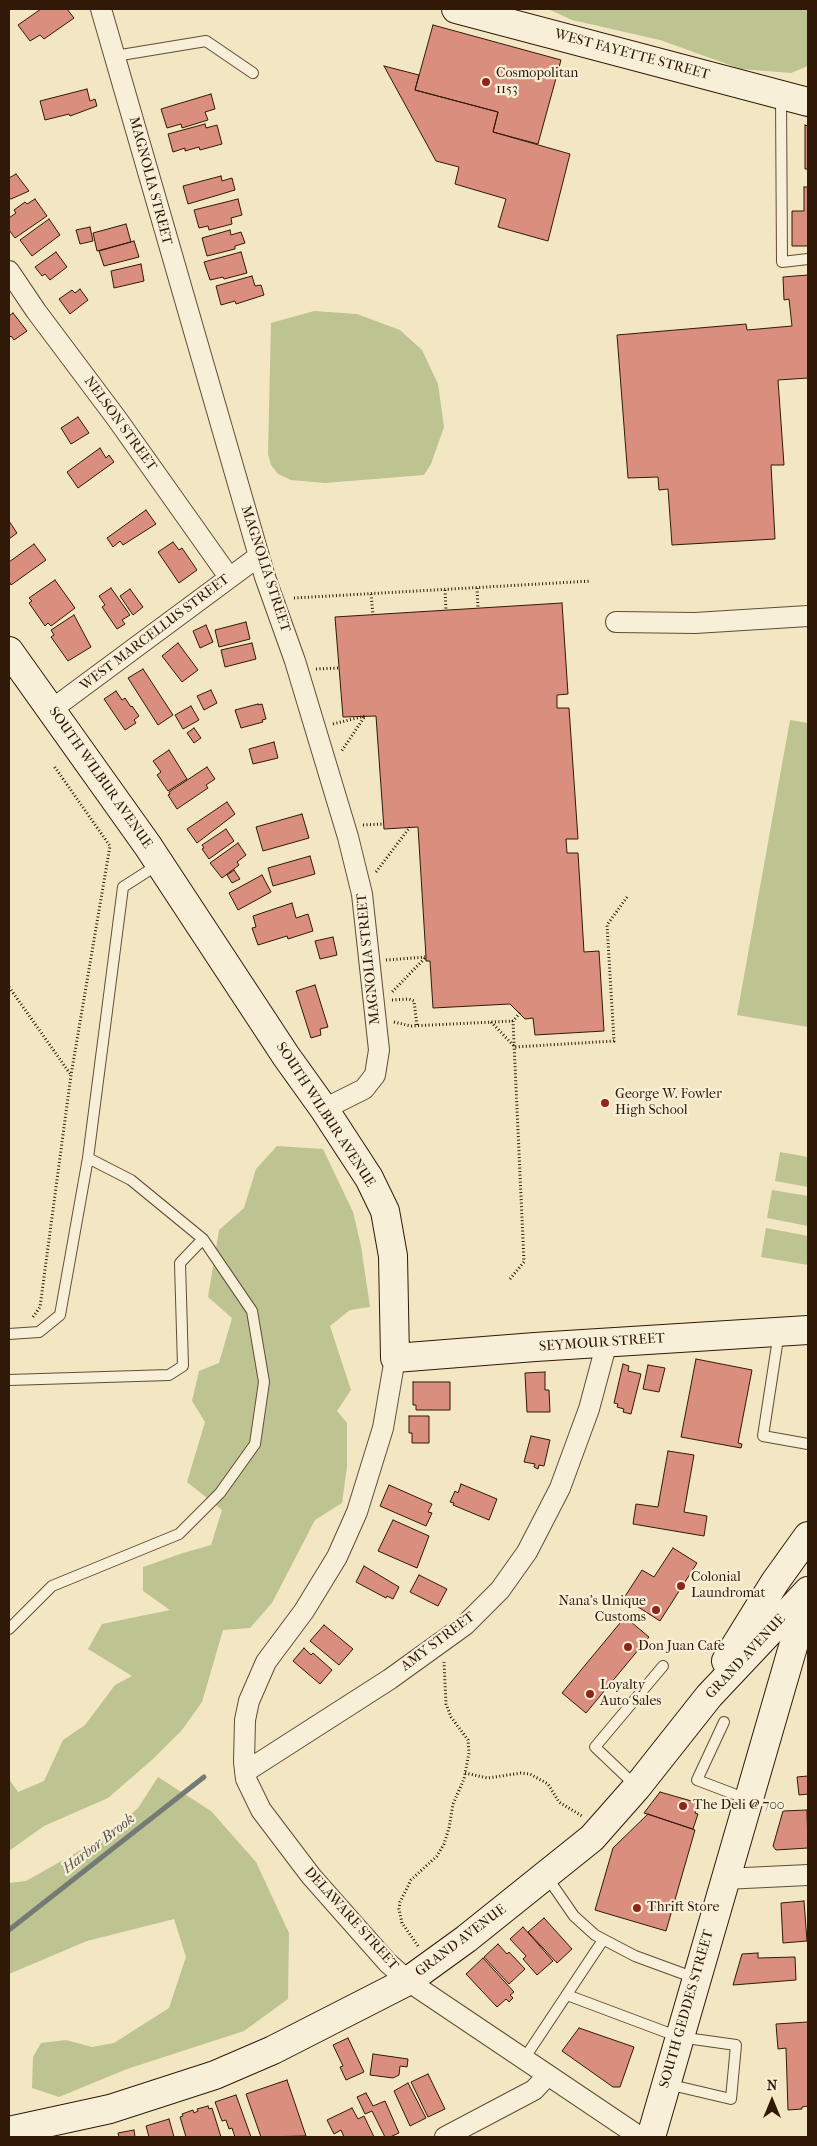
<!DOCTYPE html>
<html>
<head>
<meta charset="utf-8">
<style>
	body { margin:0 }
	#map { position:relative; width:817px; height:2146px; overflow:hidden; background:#f3e6c2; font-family:"IM FELL French Canon",serif }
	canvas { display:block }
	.frame { position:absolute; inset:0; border:10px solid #311908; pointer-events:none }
	.north { position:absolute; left:747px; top:2076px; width:50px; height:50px; -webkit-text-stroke:4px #f7efd7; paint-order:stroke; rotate:0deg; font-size:14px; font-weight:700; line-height:20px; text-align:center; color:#311908 }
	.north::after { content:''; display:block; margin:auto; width:18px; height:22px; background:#311908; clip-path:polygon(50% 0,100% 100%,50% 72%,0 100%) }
</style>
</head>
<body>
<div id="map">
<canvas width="817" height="2146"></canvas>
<div class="frame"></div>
<div class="north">N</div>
</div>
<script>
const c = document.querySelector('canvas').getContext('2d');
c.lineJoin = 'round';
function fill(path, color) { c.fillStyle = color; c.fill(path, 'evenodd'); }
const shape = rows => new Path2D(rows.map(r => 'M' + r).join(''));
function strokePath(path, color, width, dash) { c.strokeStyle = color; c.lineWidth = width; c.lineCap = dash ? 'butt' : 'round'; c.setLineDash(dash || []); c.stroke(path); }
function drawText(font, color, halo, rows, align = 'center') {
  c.font = font + ' "IM FELL French Canon",serif'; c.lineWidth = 4.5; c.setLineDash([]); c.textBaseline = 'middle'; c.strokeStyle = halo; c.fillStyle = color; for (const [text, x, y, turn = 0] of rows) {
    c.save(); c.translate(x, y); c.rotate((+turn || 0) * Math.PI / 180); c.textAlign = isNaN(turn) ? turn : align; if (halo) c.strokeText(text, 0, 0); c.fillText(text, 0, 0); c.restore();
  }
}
fill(shape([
	[548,9,808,9,808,66,791,73,741,69,660,40,572,20],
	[314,311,357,314,400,330,422,350,438,384,444,427,431,464,424,475,325,483,291,480,278,474,271,465,268,454,271,323],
	[790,720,808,723,808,1027,737,1015],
	[277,1146,323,1149,353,1212,361,1246,370,1307,350,1310,330,1326,351,1390,337,1411,347,1423,347,1467,342,1503,315,1520,272,1603,250,1628,223,1630,202,1702,182,1730,153,1759,108,1798,44,1826,9,1851,9,1779,18,1792,44,1781,63,1740,85,1725,115,1685,132,1676,88,1649,102,1624,170,1610,143,1591,143,1567,183,1553,211,1545,222,1510,187,1482,205,1422,192,1401,199,1371,219,1363,232,1318,208,1297,219,1230,244,1208,256,1169],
	[780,1152,808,1157,808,1187,775,1181],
	[772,1190,808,1196,808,1226,767,1218],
	[766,1228,808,1236,808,1265,761,1257],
	[158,1777,211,1811,256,1862,289,1933,288,1999,244,2031,127,2069,59,2097,32,2088,33,2057,41,2043,66,2040,92,2047,114,2043,169,2008,186,1957,174,1919,87,1941,9,1974,9,1883,26,1881,102,1838,138,1808]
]), '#bdc492');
strokePath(shape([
	[9,1930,204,1777]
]), '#747b75', 5);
const building = shape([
	[41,9,67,9,74,18,44,39,40,35,30,41,18,25,41,9],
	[433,25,561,60,538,144,493,132,498,112,415,90,433,25],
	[384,66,419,75,415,90,498,112,493,132,570,154,548,241,498,227,506,199,455,184,459,167,436,161,384,66],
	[87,89,90,101,95,99,97,106,70,116,69,114,45,120,40,101,87,89],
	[211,94,215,109,205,112,208,120,182,128,181,124,167,128,161,109,211,94],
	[205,124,206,128,217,125,222,144,200,150,199,147,185,151,185,148,173,152,168,134,205,124],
	[805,125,808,126,808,169,805,169,805,125],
	[16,174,29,191,11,199,9,198,9,178,16,174],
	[221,176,222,181,232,178,235,190,188,204,183,186,221,176],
	[804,187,808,187,808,246,792,246,792,211,804,211,804,187],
	[35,199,47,216,15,238,9,230,9,218,16,213,14,210,25,202,27,204,35,199],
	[238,199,242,215,231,218,232,224,209,230,208,226,199,228,194,210,238,199],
	[49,219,60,235,32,256,20,240,49,219],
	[126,224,131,242,97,251,93,233,126,224],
	[90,227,93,241,80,244,76,230,90,227],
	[230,230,231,235,241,232,245,243,235,246,235,249,207,256,202,238,230,230],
	[134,241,139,257,104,266,99,251,134,241],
	[56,252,67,267,50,280,45,274,42,276,35,267,56,252],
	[241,252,247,273,224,279,223,277,210,280,204,262,241,252],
	[141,264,144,281,114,288,111,271,141,264],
	[808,275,808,378,778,380,784,465,771,465,775,539,672,545,668,489,659,490,658,477,628,478,617,335,746,324,747,330,792,326,789,299,784,300,783,277,808,275],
	[252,276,255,286,261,285,264,295,236,304,235,301,221,305,216,286,252,276],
	[80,289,88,300,70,314,59,299,72,290,75,293,80,289],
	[13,313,27,331,14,340,11,336,9,338,9,316,13,313],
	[78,417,89,433,71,444,61,428,78,417],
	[100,448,106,458,109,455,114,462,78,488,67,472,100,448],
	[146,510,156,524,123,545,120,541,113,547,107,538,146,510],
	[9,521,17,533,9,539,9,521],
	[173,542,179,550,182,548,197,570,179,583,158,552,173,542],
	[34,544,46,560,11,585,9,581,9,562,34,544],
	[55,580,75,608,51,626,48,623,45,626,29,603,32,601,29,598,55,580],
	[111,588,130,615,122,620,125,624,117,629,102,607,105,605,99,596,111,588],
	[130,589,143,607,133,615,120,596,130,589],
	[562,603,568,694,557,695,557,708,569,708,578,839,566,839,567,853,578,853,584,952,599,951,604,1031,535,1035,533,1018,525,1019,510,1004,433,1008,430,961,426,961,426,957,418,827,384,829,376,716,343,717,335,617,562,603],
	[74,615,91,647,68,661,51,637,54,635,51,630,74,615],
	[246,622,250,639,219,647,215,630,246,622],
	[206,625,213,642,200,648,193,631,206,625],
	[178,643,198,670,182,682,162,656,178,643],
	[252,643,256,659,225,667,221,650,252,643],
	[143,669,173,715,158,725,128,678,143,669],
	[211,690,217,703,204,710,197,696,211,690],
	[116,691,122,700,125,698,131,707,132,706,139,716,134,720,136,723,125,730,104,699,116,691],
	[258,704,258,705,262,704,266,719,262,720,263,722,241,728,235,710,258,704],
	[191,706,199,720,183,729,175,715,191,706],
	[194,728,201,738,194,743,187,733,194,728],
	[274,742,278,758,253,764,249,749,274,742],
	[169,750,187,779,168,791,157,775,161,772,153,761,169,750],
	[207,767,215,779,206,785,208,788,177,809,168,795,170,794,169,792,207,767],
	[227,802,235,814,197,843,187,829,227,802],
	[302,814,309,838,263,851,256,827,302,814],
	[226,829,234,841,209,859,202,849,204,848,202,845,226,829],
	[238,843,246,855,237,862,239,865,222,878,210,863,238,843],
	[310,856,315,874,273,886,268,868,310,856],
	[234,870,240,879,232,883,227,875,234,870],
	[262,875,271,892,238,910,229,893,262,875],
	[292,903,296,918,308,914,313,931,288,939,287,936,258,945,252,928,256,927,253,916,292,903],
	[333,937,337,955,320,959,315,941,333,937],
	[315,985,328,1027,320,1029,321,1035,311,1038,296,991,315,985],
	[696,1359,752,1370,738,1443,742,1444,741,1448,681,1437,696,1359],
	[623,1364,629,1366,628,1371,641,1374,631,1414,623,1412,624,1409,617,1407,618,1404,614,1403,623,1364],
	[648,1365,665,1368,659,1392,643,1389,648,1365],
	[545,1372,545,1390,549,1390,550,1412,527,1412,525,1373,545,1372],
	[413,1382,450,1382,450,1410,416,1410,416,1405,413,1405,413,1382],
	[409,1416,429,1416,429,1443,412,1443,412,1433,409,1433,409,1416],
	[531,1436,550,1440,544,1466,539,1465,538,1469,534,1467,535,1464,524,1462,531,1436],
	[668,1451,694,1455,684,1512,707,1516,704,1536,633,1524,636,1504,658,1507,668,1451],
	[461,1484,497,1499,489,1520,453,1505,454,1503,450,1502,455,1491,458,1493,461,1484],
	[389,1485,432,1504,428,1512,432,1513,426,1526,380,1506,389,1485],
	[393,1520,429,1536,417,1568,378,1551,393,1520],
	[673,1548,697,1563,660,1621,624,1598,642,1570,654,1577,673,1548],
	[364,1566,399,1587,393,1599,387,1596,386,1598,356,1582,364,1566],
	[419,1575,447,1589,438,1606,410,1592,419,1575],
	[625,1617,649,1637,586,1713,562,1693,625,1617],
	[324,1625,353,1649,339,1665,310,1641,324,1625],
	[304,1648,311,1655,313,1653,332,1670,320,1684,293,1661,304,1648],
	[808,1776,808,1794,799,1795,797,1777,808,1776],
	[660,1792,695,1802,697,1806,695,1813,698,1814,693,1829,644,1813,660,1792],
	[807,1810,808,1848,776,1850,773,1846,783,1811,807,1810],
	[648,1814,695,1830,666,1931,595,1910,613,1848,648,1814],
	[804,1901,807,1941,783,1943,781,1903,804,1901],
	[544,1918,572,1949,557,1963,528,1932,544,1918],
	[523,1927,553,1961,537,1975,523,1959,526,1956,510,1939,523,1927],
	[498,1944,507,1954,509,1952,525,1969,509,1984,484,1957,498,1944],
	[758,1953,758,1958,795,1957,796,1980,733,1985,742,1954,758,1953],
	[483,1958,514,1992,510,1995,513,1998,509,2002,506,1999,497,2007,466,1974,483,1958],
	[808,2022,808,2106,802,2107,802,2109,788,2110,786,2048,778,2049,776,2024,808,2022],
	[579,2028,634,2047,620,2087,613,2087,562,2051,579,2028],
	[348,2038,364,2072,346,2080,340,2067,343,2066,333,2045,348,2038],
	[373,2054,408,2059,407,2067,400,2066,399,2075,393,2078,370,2075,373,2054],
	[428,2074,445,2109,428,2117,411,2082,428,2074],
	[287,2080,306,2136,261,2137,246,2094,287,2080],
	[408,2083,426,2118,410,2126,394,2091,408,2083],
	[366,2093,373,2106,385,2101,399,2133,390,2137,385,2137,372,2111,365,2114,357,2097,366,2093],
	[236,2095,251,2137,235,2137,232,2128,229,2129,226,2120,222,2121,215,2102,236,2095],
	[208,2106,209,2109,212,2108,221,2137,186,2137,180,2117,183,2116,182,2114,193,2110,194,2113,198,2111,197,2109,208,2106],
	[352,2108,358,2119,364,2116,374,2137,344,2137,341,2130,334,2134,327,2120,352,2108],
	[169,2119,174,2137,149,2137,146,2126,169,2119],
	[134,2130,135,2137,119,2137,118,2133,134,2130]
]);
fill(building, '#da8e7e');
strokePath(building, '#311908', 1);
const lane = shape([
	[115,56,206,41,253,73],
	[781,96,782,262,808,259],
	[779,1332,763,1436,808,1444],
	[9,1334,39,1332,60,1315,88,1158],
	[9,1380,169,1375,183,1366,180,1263,203,1239],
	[9,1629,52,1586,179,1534,220,1493,255,1444,264,1382,252,1311,203,1239,131,1180,88,1158,123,887,159,864],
	[724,1722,697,1780,747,1799],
	[637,1787,595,1747,663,1666],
	[547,1877,574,1916,595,1935,635,1956,695,1978],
	[567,1995,679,2037,736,2045,731,2099,667,2084],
	[524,2059,603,1940]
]);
const street = shape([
	[101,9,265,577,295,661,348,837,362,894,379,1050,375,1075,364,1089,324,1109],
	[9,271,36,311,117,419,229,577],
	[616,622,695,623,808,616],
	[51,710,259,556],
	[395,1358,383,1428,357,1512,337,1557,304,1611,266,1662,249,1701,245,1720,244,1762,246,1779,261,1810,311,1876,387,1962,408,1981,640,2137],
	[245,1772,390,1679,465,1625,500,1590,527,1552,560,1488,589,1409,607,1342],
	[724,1879,808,1875],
	[445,2137,534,2090,548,2075]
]);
const secondary = shape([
	[456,9,808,102],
	[9,651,148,846,286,1056,324,1109,369,1178,385,1211,393,1256,395,1358,535,1347,808,1330],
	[726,1661,775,1582,808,1536],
	[9,2131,110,2109,215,2075,273,2050,408,1981,466,1939,592,1838,637,1787,709,1696,808,1591],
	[651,2137,808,1595]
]);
strokePath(lane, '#624c36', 12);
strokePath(street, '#624c36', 22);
strokePath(secondary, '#311908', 30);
strokePath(shape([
	[477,588,478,608],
	[445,590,446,610],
	[371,594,373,615],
	[294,598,591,581],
	[316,669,339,668],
	[333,724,365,716,341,752],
	[363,825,384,824],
	[376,872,410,827],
	[386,960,426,957,392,992],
	[9,987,71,1075],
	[392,1000,409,999,414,1001,417,1026],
	[394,1022,411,1026,513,1021],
	[491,1022,515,1047,614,1041,607,925,627,897],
	[510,1279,524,1262,513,1021,520,1013],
	[33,1317,40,1307,71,1075,110,846,54,766],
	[465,1773,488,1778,521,1773,530,1774,548,1784,559,1802,582,1816],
	[418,1946,402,1923,399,1909,400,1902,411,1880,437,1856,444,1844,449,1828,453,1804,464,1779,469,1753,468,1740,451,1717,446,1704,444,1662]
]), '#311908', 3, [1, 2.5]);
strokePath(lane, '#f7efd7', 10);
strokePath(street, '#f7efd7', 20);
strokePath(secondary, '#f7efd7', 28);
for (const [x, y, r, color] of [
	[486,82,5,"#8f2418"],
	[605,1103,5,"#8f2418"],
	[681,1586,5,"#8f2418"],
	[656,1610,5,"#8f2418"],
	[628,1647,5,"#8f2418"],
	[590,1694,5,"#8f2418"],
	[683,1806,5,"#8f2418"],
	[637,1908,5,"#8f2418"]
]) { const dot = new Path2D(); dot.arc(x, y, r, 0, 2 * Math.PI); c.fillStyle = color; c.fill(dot); strokePath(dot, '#f7efd7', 2); }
drawText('14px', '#311908', '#f7efd7', [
	["WEST FAYETTE STREET",632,55,15],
	["MAGNOLIA STREET",150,181,75],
	["NELSON STREET",120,424,54],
	["MAGNOLIA STREET",265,569,72],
	["WEST MARCELLUS STREET",155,633,-37],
	["SOUTH WILBUR AVENUE",100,778,55],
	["MAGNOLIA STREET",369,959,-96],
	["SOUTH WILBUR AVENUE",325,1115,57],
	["SEYMOUR STREET",602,1343,-4],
	["AMY STREET",438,1642,-37],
	["GRAND AVENUE",746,1657,-47],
	["DELAWARE STREET",351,1919,48],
	["GRAND AVENUE",461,1941,-37],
	["SOUTH GEDDES STREET",687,2009,-74]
]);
drawText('14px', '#311908', '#f7efd7', [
	["Cosmopolitan",496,74],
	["1153",496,90],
	["George W. Fowler",615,1095],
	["High School",615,1111],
	["Colonial",691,1578],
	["Laundromat",691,1594],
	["Nana's Unique",646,1602,"right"],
	["Customs",646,1618,"right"],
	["Don Juan Cafe",638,1647],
	["Loyalty",600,1686],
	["Auto Sales",600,1702],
	["The Deli @ 700",693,1806],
	["Thrift Store",647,1908]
], 'left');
drawText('italic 15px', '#585248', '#f7efd7', [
	["Harbor Brook",99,1844,-38]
]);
</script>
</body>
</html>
